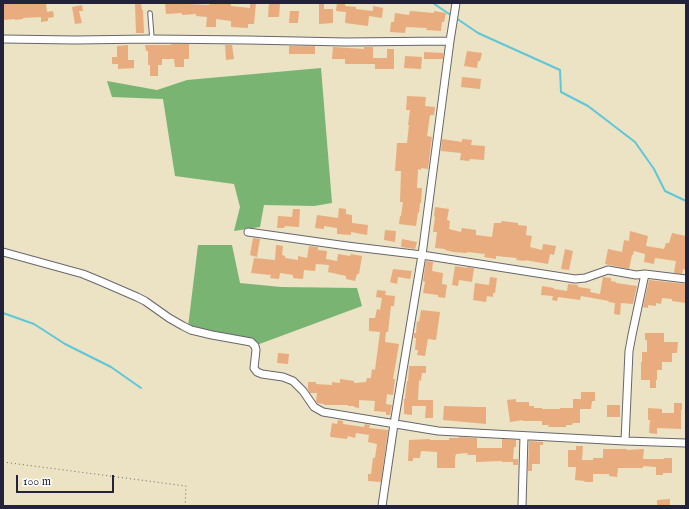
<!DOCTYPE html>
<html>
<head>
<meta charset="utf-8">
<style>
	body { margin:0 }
	#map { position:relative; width:689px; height:509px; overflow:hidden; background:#ebe3c3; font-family:"IM FELL English",serif }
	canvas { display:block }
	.frame { position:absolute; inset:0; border:4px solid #22223b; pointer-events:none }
	.scale { position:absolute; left:16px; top:475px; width:98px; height:18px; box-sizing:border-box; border:2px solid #22223b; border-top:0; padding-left:5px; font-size:12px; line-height:14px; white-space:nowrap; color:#22223b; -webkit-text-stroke:3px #fff; paint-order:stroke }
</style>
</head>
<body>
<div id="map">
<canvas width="689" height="509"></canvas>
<div class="frame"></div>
<div class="scale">100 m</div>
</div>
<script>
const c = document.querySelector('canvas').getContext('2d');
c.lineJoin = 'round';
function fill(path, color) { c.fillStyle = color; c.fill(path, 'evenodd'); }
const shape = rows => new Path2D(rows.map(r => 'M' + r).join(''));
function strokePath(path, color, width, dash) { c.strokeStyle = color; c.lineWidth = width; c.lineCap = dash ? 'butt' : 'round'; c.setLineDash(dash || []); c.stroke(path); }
fill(shape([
	[321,68,332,203,314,206,264,205,260,227,234,231,240,207,234,184,175,176,163,99,112,97,107,81,157,90,187,80],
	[198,245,232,245,240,283,281,287,357,288,362,306,254,346,210,335,188,327]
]), '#7ab472');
strokePath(shape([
	[433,3,452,16],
	[456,18,478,33,560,70,561,92,588,106,635,142,654,169,665,191,686,201],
	[3,313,34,324,65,344,111,367,141,388]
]), '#5ec7d9', 2);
fill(shape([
	[3,3,34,3,34,4,46,3,47,12,53,11,54,17,48,18,48,21,41,22,41,17,23,18,23,19,15,20,15,19,3,20],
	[135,3,141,3,142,10,143,10,144,33,136,33],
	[165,3,189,3,189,4,209,5,209,3,231,3,231,6,250,8,250,3,256,3,254,24,248,24,248,28,231,27,231,21,216,19,216,27,206,27,207,17,196,16,196,14,182,15,182,13,166,14],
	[269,3,280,4,279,17,268,17],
	[319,3,324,3,324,9,333,9,333,23,319,24],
	[337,3,345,3,345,6,356,7,356,9,373,11,373,6,383,8,382,18,369,16,368,26,345,23,346,12,336,11],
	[82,5,83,11,79,11,82,23,75,24,72,7],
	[290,11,299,11,298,23,289,23],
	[410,11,434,13,434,11,446,13,444,22,442,22,441,31,426,30,427,28,406,27,405,33,390,32,391,22,394,22,395,13,409,15],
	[171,44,189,44,189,59,184,59,184,67,175,67,174,59,162,59,162,65,158,65,158,76,150,76,150,65,148,65,148,51,146,51,145,45,171,45],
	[128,45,128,60,134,60,134,68,118,69,118,64,112,64,112,57,117,57,117,46],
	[225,45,232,45,234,59,226,60],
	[289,46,315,46,315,54,289,54],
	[333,47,364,49,364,47,373,47,373,58,387,58,387,49,394,49,394,69,375,69,375,64,345,64,345,59,332,59],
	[467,51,482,53,480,61,478,61,477,68,464,66],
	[424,52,443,53,443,59,424,59],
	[405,56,422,57,421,69,404,68],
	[462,77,481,79,480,89,461,87],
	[407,96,426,97,425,106,435,107,434,115,430,115,427,136,432,137,428,169,421,168,421,170,418,169,417,188,422,188,421,203,420,203,419,213,418,212,416,226,399,224,400,216,401,216,403,202,400,202,401,171,395,171,397,143,407,143,409,125,408,125,410,110,406,110],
	[442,139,462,142,462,139,472,140,471,145,485,146,484,160,470,159,469,161,460,160,461,153,441,151],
	[435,207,449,209,447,220,450,221,449,229,461,232,462,228,476,230,476,235,492,237,494,223,501,223,502,221,518,223,518,225,527,226,526,235,532,236,530,247,542,250,543,244,556,246,554,255,550,254,548,264,525,260,525,261,516,260,517,258,496,256,496,259,484,257,485,254,467,252,467,253,453,252,445,250,445,249,435,248,437,232,433,232,435,217,434,216],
	[339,208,346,209,346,214,352,215,352,223,368,225,367,235,351,232,351,235,337,234,337,228,324,226,324,229,315,228,317,215,338,218],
	[293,209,300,209,299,227,285,226,284,228,277,228,278,216,292,217],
	[385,230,396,231,395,242,384,240],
	[630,231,648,236,646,246,664,249,666,243,669,243,672,233,686,236,686,270,683,269,682,274,675,273,674,272,676,261,655,258,654,264,644,262,645,254,634,251,633,255,632,255,629,269,605,264,608,249,622,252,624,240,629,241],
	[253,238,260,239,257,257,250,255],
	[402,239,417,242,415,249,401,247],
	[276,245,283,246,282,255,285,256,285,258,298,260,298,256,307,258,309,246,318,247,318,250,327,251,326,259,337,261,338,254,350,256,351,254,362,256,359,274,357,274,355,281,346,279,346,276,328,272,329,265,316,264,315,271,304,270,303,279,293,278,293,275,280,273,279,279,270,278,271,275,251,273,254,258,275,260],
	[565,249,573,251,569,270,561,269],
	[426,261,433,262,432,271,443,273,442,284,447,285,445,298,438,297,438,295,423,293,425,282,423,281],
	[455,266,467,268,467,267,474,268,472,282,459,280,458,286,452,285],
	[393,269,412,271,410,279,398,277,397,284,390,282],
	[490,277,497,278,495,293,493,293,493,297,487,296,486,302,473,300,475,283,489,285],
	[603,277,611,278,611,281,616,282,616,283,637,286,633,304,621,303,620,315,614,314,615,303,608,302,609,301,581,296,580,300,558,297,557,301,552,300,553,296,541,295,542,286,554,288,554,289,567,291,568,284,578,285,578,287,591,289,590,292,600,294],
	[649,280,686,284,686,303,672,301,672,299,662,298,661,304,656,303,656,306,648,305,648,308,643,307],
	[377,290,386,291,385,295,395,296,394,306,391,306,388,332,386,332,385,342,399,344,393,379,395,379,393,395,387,394,386,404,392,405,390,415,386,415,386,412,374,411,375,401,359,400,359,408,354,407,354,406,348,406,348,405,324,405,324,404,317,403,316,401,317,393,310,393,308,389,308,382,316,382,316,384,332,385,332,382,340,383,340,379,354,381,354,383,366,382,367,378,371,378,372,369,375,370,380,332,369,331,369,318,375,318,377,309,380,310,382,298,376,297],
	[421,310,440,312,436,340,428,339,425,356,417,355,418,350,415,350,416,338,414,338,414,333,416,333,417,321,419,322],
	[645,333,664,333,664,342,678,342,677,353,672,353,672,362,662,362,662,370,657,370,657,380,656,380,656,388,650,388,650,380,641,380,641,362,642,362,642,352,647,352,647,340,645,340],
	[278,353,289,354,288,364,277,363],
	[409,366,426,366,426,373,422,373,421,381,419,380,418,400,433,400,433,418,425,418,426,406,412,406,412,415,404,414,404,399,405,399,407,381,408,381],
	[581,392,595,392,595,401,592,401,591,409,580,409,580,423,573,423,572,425,566,425,566,427,548,427,549,425,542,425,542,421,523,421,523,420,510,422,507,400,516,399,516,402,529,402,529,406,534,406,534,408,542,408,542,409,560,409,560,408,573,408,573,399,581,399],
	[674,403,682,403,682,410,681,410,681,429,657,428,657,434,649,433,650,420,648,420,648,408,662,409,662,413,674,413],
	[607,405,620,405,620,417,607,417],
	[444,406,478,407,486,407,486,424,443,420],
	[338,420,343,421,343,424,364,427,365,424,370,425,369,428,388,430,381,482,368,481,368,474,371,474,373,458,375,458,377,444,368,442,369,435,356,433,355,438,348,436,347,439,331,437,330,436,332,423,337,424],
	[459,437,477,438,477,448,502,448,502,439,516,440,516,447,514,447,513,459,518,459,518,465,513,465,513,462,502,462,502,461,476,462,476,455,467,455,468,453,456,454,455,458,455,468,437,468,437,452,421,451,420,458,413,458,413,461,408,461,409,440,430,439,430,440,449,440,449,438,459,438],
	[529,441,543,442,543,445,540,445,540,464,532,464,532,471,528,471],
	[576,446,583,446,582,460,593,460,593,458,603,458,603,449,627,449,627,450,644,449,643,459,664,459,664,458,672,458,672,473,663,473,663,475,656,475,656,467,643,466,643,468,618,468,617,477,609,476,609,474,593,474,593,482,585,482,584,481,575,480,576,467,568,467,568,450,576,450],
	[670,499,670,506,657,506,657,500]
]), '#e8ac7e');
const service = shape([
	[150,13,152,39]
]);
const minor = shape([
	[3,39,75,40,152,39,248,40,346,42,450,41],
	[248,232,347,246,422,255,575,279,585,278,608,270,636,275,645,274,686,279],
	[3,252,83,274,100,281,137,297,145,301,169,318,183,326,191,330,212,335,251,342,255,346,256,350,254,368,257,372,262,374,283,377,293,381,303,391,314,407,323,412,438,431,625,441,686,443],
	[625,441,629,351,632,335,645,274],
	[382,506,394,424,422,255,450,41,456,3],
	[522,506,524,436]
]);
strokePath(service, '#68666b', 5.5);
strokePath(minor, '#68666b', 9);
strokePath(shape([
	[3,462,186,486,185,506]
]), '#68666b', 1, [1, 3]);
strokePath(service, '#fff', 3.5);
strokePath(minor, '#fff', 7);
</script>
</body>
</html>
